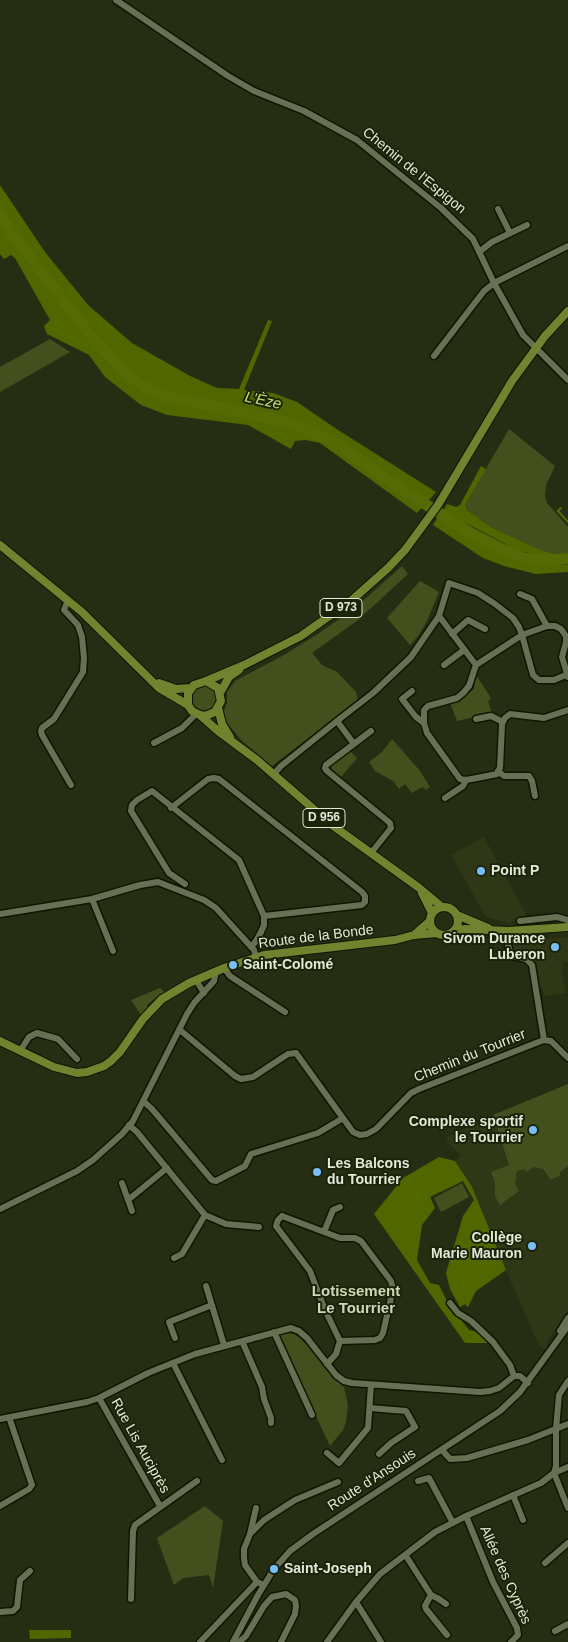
<!DOCTYPE html>
<html>
<head>
<meta charset="utf-8">
<style>
	body { margin:0 }
	canvas { display:block; background:#262d13 }
</style>
</head>
<body>
<canvas width="568" height="1642"></canvas>
<script>
const c = document.querySelector('canvas').getContext('2d');
c.lineJoin = 'round';
function fill(path, color) { c.fillStyle = color; c.fill(path, 'evenodd'); }
const shape = rows => new Path2D(rows.map(r => 'M' + r).join(''));
function strokePath(path, color, width, dash) { c.strokeStyle = color; c.lineWidth = width; c.lineCap = dash ? 'butt' : 'round'; c.setLineDash(dash || []); c.stroke(path); }
function drawText(font, color, halo, rows, align = 'center') {
  c.font = font + ' Helvetica,sans-serif'; c.lineWidth = 4; c.setLineDash([]); c.textBaseline = 'middle'; c.strokeStyle = halo; c.fillStyle = color; for (const [text, x, y, turn = 0] of rows) {
    c.save(); c.translate(x, y); c.rotate((+turn || 0) * Math.PI / 180); c.textAlign = isNaN(turn) ? turn : align; if (halo) c.strokeText(text, 0, 0); c.fillText(text, 0, 0); c.restore();
  }
}
fill(shape([
	[484,837,527,916,510,923,486,917,451,855],
	[510,937,548,939,568,937,568,962,563,962,562,975,566,993,544,996,542,987,539,987,538,983,533,957,531,955,513,955],
	[493,1115,509,1165,568,1144,568,1310,548,1340,546,1350,539,1346,485,1222,472,1187,455,1161,461,1155,448,1143,446,1138]
]), '#2f3716');
fill(shape([
	[50,339,70,352,0,392,0,367],
	[509,429,555,466,546,485,545,496,547,503,568,527,568,553,557,554,543,551,491,527,467,510,465,505],
	[402,566,408,574,358,620,312,653,322,665,337,672,356,692,358,700,272,766,242,741,224,719,224,711,227,703,227,692,235,681,284,655,318,634,356,607],
	[420,581,439,592,427,621,418,636,410,645,387,618],
	[476,675,491,698,488,701,492,713,457,721,450,702,463,698,474,689],
	'192 698a12 12 0 1 1 24 0a12 12 0 1 1-24 0Z',
	[392,739,420,771,430,787,426,790,422,787,412,793,405,784,399,789,393,781,375,771,369,762,382,752],
	[349,750,357,758,341,777,332,770,331,765],
	[160,988,165,993,160,994,147,1005,147,1009,141,1015,131,1000],
	[568,1084,568,1166,560,1172,560,1175,551,1180,543,1169,534,1167,526,1172,524,1169,517,1171,515,1184,519,1191,500,1205,495,1196,495,1182,491,1172,509,1165,493,1115],
	[462,1183,469,1197,441,1212,434,1198],
	[288,1333,294,1334,300,1338,312,1350,334,1379,344,1387,348,1405,346,1422,343,1430,330,1446,278,1335],
	[205,1506,223,1521,213,1588,209,1575,183,1578,174,1585,157,1538]
]), '#43501d');
fill(shape([
	[0,185,45,252,88,305,132,343,190,376,217,388,239,389,268,320,272,321,244,390,273,393,297,402,335,428,436,492,417,513,320,443,306,440,295,441,291,449,248,425,167,415,141,405,105,377,89,355,47,334,44,326,50,320,15,258,11,255,4,259,0,254],
	[481,466,486,469,465,505,467,510,491,527,543,551,557,554,568,553,568,557,553,559,517,550,443,511,447,504,456,507,460,505],
	[439,516,497,550,518,560,543,564,568,565,568,572,536,574,504,566,483,558,433,525],
	[439,1157,455,1161,472,1187,506,1270,476,1291,468,1307,465,1304,460,1307,450,1289,446,1273,463,1216,474,1200,463,1181,430,1197,435,1208,422,1225,417,1260,430,1283,439,1285,448,1303,469,1330,477,1332,490,1343,465,1343,374,1214,403,1178],
	[29,1630,71,1630,71,1638,30,1639]
]), '#526600');
strokePath(shape([
	[561,508,558,511,568,522]
]), '#566905', 2);
strokePath(shape([
	[0,215,11,232,87,331,126,373,144,387,165,396,291,423,332,441,395,485,471,533,498,547,524,558,540,560,568,559]
]), '#566905', 11);
const minor = shape([
	[116,0,228,76,254,91,304,111,357,140,441,208,473,239,494,283,523,335,568,380],
	[498,209,510,233],
	[479,252,492,242,527,225],
	[434,356,484,291,494,283,568,246],
	[520,594,532,599,547,626],
	[68,600,64,610,78,625,82,637,84,658,83,672,54,719,42,728,41,731,42,735,71,785],
	[439,616,476,665,469,686,463,693,457,698,428,706,424,710,424,723,427,733,460,779,466,780,477,778,497,774,498,771,500,768,502,724,505,718,510,714,544,718,568,710],
	[452,634,468,620,485,629],
	[444,665,464,650],
	[476,665,522,635,547,626,555,626,561,629,566,636,566,642,562,657,568,677],
	[412,691,402,699,416,717,424,723],
	[476,719,491,716,503,722],
	[337,721,354,744],
	[154,743,182,728,196,714],
	[498,771,504,776,529,776,532,781,535,796],
	[274,774,281,766,337,721,373,693,411,657,439,616,449,583,478,593,495,604,513,618,519,627,522,635,533,675,539,680,554,680,568,674],
	[445,798,463,786,466,780],
	[171,808,208,779,214,778,219,779,362,892,365,896,365,902,362,905,264,916],
	[371,853,391,828,390,823,327,771,325,768,326,765,371,731],
	[185,884,169,873,131,811,132,805,137,800,152,791,239,860,264,916,264,925,261,932,256,941,251,947],
	[92,899,113,951],
	[0,914,92,899,140,885,158,882,204,900,216,908,254,950,256,957],
	[520,921,557,917,568,920],
	[508,945,511,956,526,959,532,965,544,1040],
	[224,968,230,976,285,1012],
	[196,980,204,993],
	[180,1030,235,1076,241,1079,253,1077,288,1054,296,1053,353,1132,360,1135,367,1134,376,1129,411,1093,419,1089,536,1043,544,1040,551,1041,568,1058],
	[20,1051,29,1037,37,1033,58,1039,77,1059],
	[143,1101,152,1109,212,1180,216,1181,245,1166,251,1154,318,1133,343,1118],
	[129,1125,137,1132,205,1215,226,1224,259,1227],
	[122,1183,132,1211],
	[128,1200,167,1168],
	[0,1209,77,1171,93,1160,122,1134,133,1121,187,1014,194,1003,214,981,216,971],
	[282,1216,340,1238,355,1238,361,1241,391,1281,393,1289,383,1333,380,1338,375,1340,340,1341,325,1310,310,1271,276,1226,278,1220,282,1216],
	[324,1232,333,1210,340,1207],
	[174,1258,182,1254,205,1215],
	[206,1286,224,1345],
	[450,1303,458,1313,471,1321,493,1342,510,1365,514,1376],
	[560,1331,568,1318],
	[274,1332,312,1415],
	[175,1338,169,1322,212,1305],
	[242,1341,262,1387,264,1399,271,1418,271,1423],
	[173,1363,222,1460],
	[327,1364,336,1354,340,1341],
	[514,1376,520,1376,528,1383],
	[99,1398,160,1506],
	[370,1408,406,1411,415,1427,391,1443,379,1454],
	[0,1419,87,1402,99,1398,148,1373,195,1354,291,1328,299,1331,307,1338,336,1375,344,1381,352,1383,480,1392,490,1391,499,1388,514,1376],
	[442,1450,450,1459,467,1458,528,1440,568,1424],
	[327,1453,339,1463,368,1428,371,1385],
	[568,1467,554,1473,568,1508],
	[418,1481,429,1478,453,1523],
	[513,1495,523,1520],
	[0,1506,29,1489,32,1485,9,1417],
	[256,1508,250,1534,244,1549,244,1558,245,1565,257,1582,264,1585],
	[466,1516,493,1582,517,1628,518,1635,511,1642],
	[250,1534,264,1520,295,1500,338,1482],
	[406,1556,431,1595,439,1599,446,1604],
	[545,1563,568,1543],
	[431,1595,425,1606,426,1609,447,1635],
	[131,1599,133,1531,135,1525,197,1481],
	[356,1602,381,1642],
	[0,1612,13,1611,17,1607,20,1580,30,1571],
	[555,1631,568,1624],
	[200,1642,257,1582],
	[233,1642,258,1595,274,1569,290,1551,313,1534,500,1411,520,1392,568,1326],
	[239,1642,246,1636,264,1606,272,1597,286,1594,295,1600,296,1606,295,1614,281,1642],
	[327,1642,356,1602,380,1574,435,1532,466,1516,541,1483,554,1473,556,1466,556,1429,559,1395,568,1381]
]);
const major = shape([
	[0,545,82,612,159,688,188,705],
	[206,681,244,665,301,636,352,600,388,568,405,550,438,505,512,381,545,336,568,311],
	[159,683,176,689,191,688],
	[220,693,229,677,239,670],
	[218,708,222,724,230,737],
	[200,715,205,716,215,712,221,701,218,688,206,681,194,685,188,693,188,705,192,711,200,715,218,731,257,760,332,825,418,887,442,907],
	[422,893,432,913],
	'430 921a14 14 0 1 1 28 0a14 14 0 1 1-28 0Z',
	[457,915,488,928],
	[455,930,466,929,508,931,568,927],
	[414,935,430,921],
	[0,1041,54,1067,77,1073,87,1072,104,1066,111,1061,120,1052,143,1019,162,999,189,983,224,968,264,955,395,940,414,935,437,933]
]);
strokePath(minor, '#0f1500', 9);
strokePath(major, '#0f1500', 10);
strokePath(minor, '#687054', 6);
strokePath(major, '#70832e', 8);
for (const [x, y, r, color] of [
	[481,871,5,"#76c0f7"],
	[555,947,5,"#76c0f7"],
	[233,965,5,"#76c0f7"],
	[533,1130,5,"#76c0f7"],
	[317,1172,5,"#76c0f7"],
	[532,1246,5,"#76c0f7"],
	[274,1569,5,"#76c0f7"]
]) { const dot = new Path2D(); dot.arc(x, y, r, 0, 2 * Math.PI); c.fillStyle = color; c.fill(dot); strokePath(dot, '#1c2309', 2); }
for (const [x, y, w] of [
	[341,608,42],
	[324,818,42]
]) { const box = new Path2D(); box.roundRect(x - w / 2, y - 9.5, w, 19, 4); c.fillStyle = '#1c2309'; c.fill(box); strokePath(box, '#e3e8d8', 1); }
drawText('bold 12px', '#e3e8d8', null, [
	["D 973",341,608],
	["D 956",324,818]
]);
drawText('14px', '#e3e8d8', '#1c2309', [
	["Chemin de l'Espigon",414,171,39],
	["Route de la Bonde",316,937,-7],
	["Chemin du Tourrier",470,1056,-22],
	["Rue Lis Auciprès",140,1446,61],
	["Route d'Ansouis",372,1480,-33],
	["Allée des Cyprès",505,1575,66]
]);
drawText('bold 14px', '#e3e8d8', '#1c2309', [
	["Point P",491,871],
	["Sivom Durance",545,939,"right"],
	["Luberon",545,955,"right"],
	["Saint-Colomé",243,965],
	["Complexe sportif",523,1122,"right"],
	["le Tourrier",523,1138,"right"],
	["Les Balcons",327,1164],
	["du Tourrier",327,1180],
	["Collège",522,1238,"right"],
	["Marie Mauron",522,1254,"right"],
	["Saint-Joseph",284,1569]
], 'left');
drawText('italic 15px', '#c3e16e', '#1c2309', [
	["L'Èze",263,401,12]
]);
drawText('bold 15px', '#ced8b8', '#1c2309', [
	["Lotissement",356,1292],
	["Le Tourrier",356,1309]
]);
</script>
</body>
</html>
